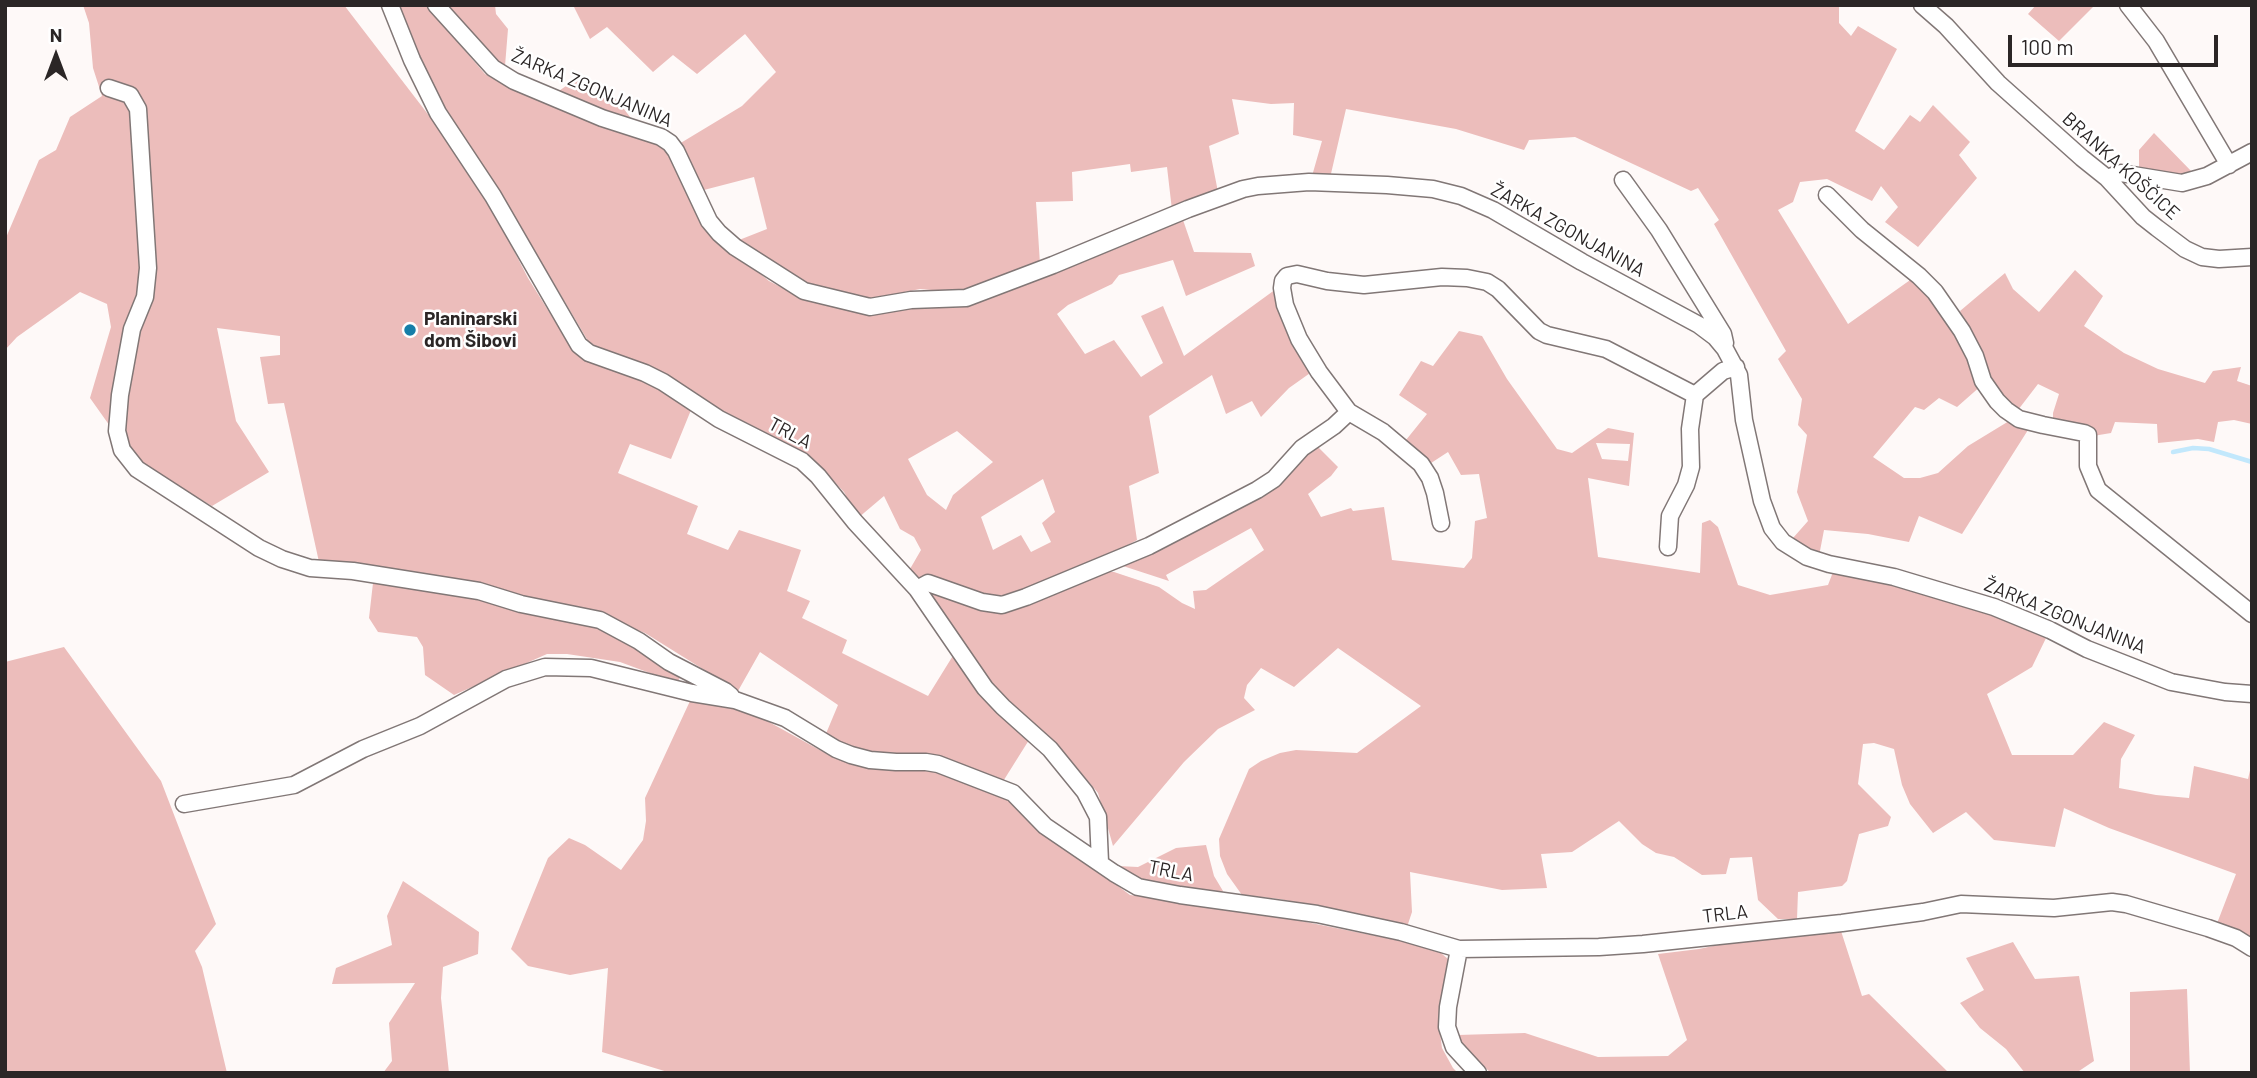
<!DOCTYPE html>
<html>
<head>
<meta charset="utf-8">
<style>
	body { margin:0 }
	#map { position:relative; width:2257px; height:1078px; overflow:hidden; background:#fef9f8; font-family:Barlow,sans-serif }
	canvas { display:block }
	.frame { position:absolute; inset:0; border:7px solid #2b2626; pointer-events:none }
	.north { position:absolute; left:21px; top:21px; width:70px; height:70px; -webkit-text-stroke:5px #fff; paint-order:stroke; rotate:0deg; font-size:19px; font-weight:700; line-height:28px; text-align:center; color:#2b2626 }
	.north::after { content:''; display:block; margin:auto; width:24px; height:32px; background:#2b2626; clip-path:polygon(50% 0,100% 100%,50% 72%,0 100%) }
	.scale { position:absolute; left:2008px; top:35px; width:210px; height:32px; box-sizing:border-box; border:4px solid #2b2626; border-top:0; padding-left:9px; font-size:21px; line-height:24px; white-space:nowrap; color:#2b2626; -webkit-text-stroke:5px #fff; paint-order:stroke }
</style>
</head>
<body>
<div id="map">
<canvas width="2257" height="1078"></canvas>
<div class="frame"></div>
<div class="north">N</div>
<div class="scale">100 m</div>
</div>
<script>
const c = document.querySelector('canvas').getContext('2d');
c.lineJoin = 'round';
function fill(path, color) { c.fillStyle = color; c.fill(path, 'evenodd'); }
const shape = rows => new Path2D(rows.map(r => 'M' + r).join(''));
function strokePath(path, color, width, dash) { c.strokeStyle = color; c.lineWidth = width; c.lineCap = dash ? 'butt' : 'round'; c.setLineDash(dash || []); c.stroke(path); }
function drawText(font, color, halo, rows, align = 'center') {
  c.font = font + ' Barlow,sans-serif'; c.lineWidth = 5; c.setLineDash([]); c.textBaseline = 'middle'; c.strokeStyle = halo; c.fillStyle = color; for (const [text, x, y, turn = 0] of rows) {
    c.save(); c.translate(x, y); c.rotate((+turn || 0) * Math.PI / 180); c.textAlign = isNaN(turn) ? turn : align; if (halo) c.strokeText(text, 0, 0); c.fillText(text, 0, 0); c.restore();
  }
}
fill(shape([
	[83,5,344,5,437,126,495,214,528,278,574,352,649,382,691,410,671,459,630,444,618,473,698,506,687,534,728,550,739,530,801,550,787,591,810,601,802,618,847,640,842,653,928,696,954,654,1029,740,1002,783,965,766,927,755,866,752,841,744,825,736,838,705,760,652,738,691,645,633,601,616,319,562,284,403,268,404,260,357,280,355,280,336,217,328,236,421,269,472,212,506,134,460,90,398,111,327,107,304,80,292,17,337,5,350,5,240,39,160,56,150,70,117,102,96,93,68,89,23],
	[396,5,426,5,485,74,506,86,610,130,654,142,663,147,672,157,708,230,769,281,800,297,865,315,906,309,963,307,1123,246,1182,217,1194,252,1251,253,1255,266,1186,296,1173,260,1119,275,1112,284,1068,305,1057,314,1085,354,1114,340,1141,377,1163,363,1141,316,1163,306,1184,356,1276,289,1281,314,1296,350,1313,371,1289,388,1261,417,1252,401,1226,414,1212,375,1149,416,1159,473,1129,486,1137,540,1093,564,1006,595,990,596,929,578,918,578,910,569,921,550,914,537,900,529,884,496,858,518,844,492,812,458,746,426,651,367,597,347,588,341,514,216,446,111],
	[957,431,993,462,953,495,946,510,927,495,908,459],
	[1043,479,1055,512,1042,523,1051,542,1031,552,1021,535,993,550,981,517],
	[446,5,495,5,496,14,508,29,505,66,491,58],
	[573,5,1837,5,1839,7,1839,23,1851,36,1858,26,1897,49,1855,131,1884,150,1910,115,1920,122,1933,105,1970,142,1959,155,1977,178,1918,247,1885,222,1898,207,1881,186,1872,201,1827,179,1800,182,1793,202,1778,210,1848,324,1913,278,1942,308,1982,385,1957,407,1939,398,1924,410,1915,407,1873,457,1904,478,1920,478,1938,473,1968,446,2009,421,2028,430,1962,534,1919,516,1909,542,1868,534,1824,530,1819,556,1793,538,1808,521,1797,492,1807,435,1798,425,1802,399,1778,359,1786,351,1714,224,1719,220,1698,188,1691,191,1575,137,1529,140,1524,150,1456,129,1346,109,1330,178,1312,176,1322,141,1293,135,1294,103,1271,104,1232,99,1239,134,1209,146,1218,192,1172,210,1167,167,1131,172,1130,164,1072,172,1073,201,1036,202,1040,264,966,293,920,289,870,299,824,292,734,242,767,229,754,177,700,191,679,144,742,106,776,72,745,34,697,74,673,55,653,72,607,27,590,39],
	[2036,5,2095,5,2059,41,2028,14],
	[576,79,591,95,606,86,634,122,556,93],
	[2154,133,2194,174,2185,177,2139,169,2139,150],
	[2075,270,2103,296,2084,326,2124,353,2158,369,2205,383,2213,371,2241,367,2237,381,2252,386,2252,424,2234,420,2218,422,2214,442,2198,439,2158,443,2157,424,2115,422,2111,433,2093,436,2053,422,2053,413,2059,394,2038,384,2018,410,2013,406,1989,380,1960,311,2005,273,2013,289,2039,312],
	[1459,331,1482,336,1507,379,1557,449,1572,453,1608,428,1634,433,1629,486,1588,478,1598,557,1700,573,1702,523,1710,520,1718,527,1738,585,1770,595,1828,585,1833,572,1854,578,1899,583,1996,615,2047,636,2032,667,1987,694,2012,755,2073,755,2104,722,2135,735,2121,759,2119,788,2156,795,2189,798,2194,766,2248,779,2252,762,2252,944,2216,926,2236,874,2109,828,2064,808,2055,847,1994,840,1966,812,1933,833,1910,804,1902,785,1894,749,1874,743,1863,744,1858,784,1891,817,1888,826,1859,834,1847,881,1842,886,1798,892,1797,919,1778,919,1758,900,1752,857,1730,858,1726,874,1702,875,1674,857,1656,853,1642,844,1619,821,1572,852,1541,854,1547,888,1502,890,1410,872,1412,912,1407,927,1383,919,1279,899,1242,895,1227,874,1220,856,1219,839,1249,769,1261,761,1280,753,1296,750,1357,753,1421,706,1338,648,1294,687,1261,668,1247,685,1244,698,1255,710,1218,729,1184,762,1113,846,1098,793,1055,742,1013,707,989,683,979,663,928,595,928,590,987,612,1004,612,1101,572,1114,572,1159,587,1182,603,1195,609,1193,591,1206,590,1264,550,1251,528,1166,575,1169,581,1123,566,1120,562,1149,551,1263,496,1316,445,1338,467,1331,476,1308,494,1321,517,1351,508,1353,511,1384,507,1392,560,1464,568,1472,558,1475,521,1487,518,1479,474,1461,475,1448,452,1428,465,1406,440,1427,414,1399,395,1421,361,1433,366],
	[1596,443,1630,444,1628,461,1602,459],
	[373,583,485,599,589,624,625,639,681,676,677,683,620,662,567,654,547,654,454,695,425,675,423,647,417,637,378,632,369,618],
	[64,647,161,781,216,924,195,951,202,967,227,1073,5,1073,5,662],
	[690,701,740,706,836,759,923,769,1009,795,1066,847,1130,895,1261,913,1401,941,1441,953,1448,959,1450,966,1439,1008,1440,1033,1442,1048,1453,1068,1458,1073,671,1073,602,1052,608,968,570,975,528,966,511,949,548,858,569,838,585,845,621,870,643,840,646,821,645,798],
	[1206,845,1214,876,1223,891,1221,894,1147,882,1123,873,1118,866,1138,867,1176,848],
	[403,881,479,932,478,954,443,967,441,998,449,1073,383,1073,392,1061,389,1023,415,983,332,984,336,968,392,945,387,916],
	[1841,931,1862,996,1869,994,1949,1073,1491,1073,1464,1048,1458,1035,1525,1033,1598,1057,1668,1056,1687,1040,1658,954,1699,949,1755,937],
	[2013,942,2035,979,2079,976,2094,1061,2076,1073,2025,1073,2006,1049,1980,1028,1960,1003,1984,990,1966,958],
	[2187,989,2190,1073,2130,1073,2130,992]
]), '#ecbdbb');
strokePath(shape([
	[2173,452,2193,448,2209,449,2252,462]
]), '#c2e8fc', 4.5);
const minor = shape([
	[390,5,412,60,438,113,493,196,579,345,589,353,645,373,663,382,719,419,802,461,818,476,855,522,917,589,985,688,1003,707,1050,749,1085,792,1098,817,1100,862],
	[436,5,493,68,514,81,602,118,661,137,670,143,676,151,709,221,719,233,735,247,804,291,870,307,911,300,966,298,1053,265,1188,209,1243,189,1258,186,1309,182,1387,185,1433,189,1461,196,1493,210,1582,262,1699,325,1715,337,1725,349,1739,375,1744,420,1762,501,1772,528,1783,542,1807,557,1829,564,1894,577,1994,607,2050,630,2087,649,2171,682,2225,692,2252,694],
	[1922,5,1946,26,1998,83,2082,158,2107,178,2143,217,2157,228,2185,249,2202,257,2219,259,2252,257],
	[2128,5,2156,41,2229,165],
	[109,88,130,95,138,109,148,268,145,297,132,329,120,395,117,431,122,450,137,469,259,548,282,559,310,568,353,571,479,591,521,604,600,620,639,641,669,662,725,691,731,696],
	[2107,178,2121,173,2182,183,2207,176,2252,152],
	[1623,180,1659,230,1723,334,1725,343],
	[1827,195,1862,230,1919,276,1935,292,1962,331,1975,356,1983,381,1997,401,2006,410,2019,419,2043,425,2084,433,2088,435,2088,466,2098,490,2252,614],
	[1441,523,1435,493,1430,478,1421,464,1383,432,1349,412,1319,372,1299,339,1285,305,1282,288,1283,281,1287,276,1297,274,1327,281,1364,285,1442,277,1467,278,1487,282,1498,289,1539,331,1547,335,1606,349,1695,395,1723,371,1736,367],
	[1668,547,1670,516,1686,485,1691,467,1690,429,1695,395],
	[917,589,928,583,982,602,1002,605,1026,597,1149,546,1257,490,1274,479,1302,448,1334,426,1349,412],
	[184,804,294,785,363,749,420,726,506,679,545,667,591,668,692,693,735,700,785,718,836,749,851,755,870,760,896,762,926,762,938,764,1013,793,1045,826,1114,873,1138,887,1180,895,1317,914,1401,932,1459,949,1599,947,1643,944,1842,923,1923,912,1961,904,2054,908,2112,902,2126,904,2208,928,2236,938,2252,948],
	[1459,949,1448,1007,1447,1027,1454,1047,1478,1073]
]);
strokePath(minor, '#817776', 19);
strokePath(minor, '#fff', 16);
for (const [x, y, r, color] of [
	[410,330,7,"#167ea8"]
]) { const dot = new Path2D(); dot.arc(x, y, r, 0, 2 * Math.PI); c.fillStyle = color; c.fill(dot); strokePath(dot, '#fff', 2.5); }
drawText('19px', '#2b2626', '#fff', [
	["ŽARKA ZGONJANINA",592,88,23],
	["BRANKA KOŠČICE",2121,166,42],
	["ŽARKA ZGONJANINA",1568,230,29],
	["TRLA",790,433,28],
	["ŽARKA ZGONJANINA",2065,616,22],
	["TRLA",1171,871,11],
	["TRLA",1725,914,-7]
]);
drawText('bold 19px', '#2b2626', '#fff', [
	["Planinarski",424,319],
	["dom Šibovi",424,341]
], 'left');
</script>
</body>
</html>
